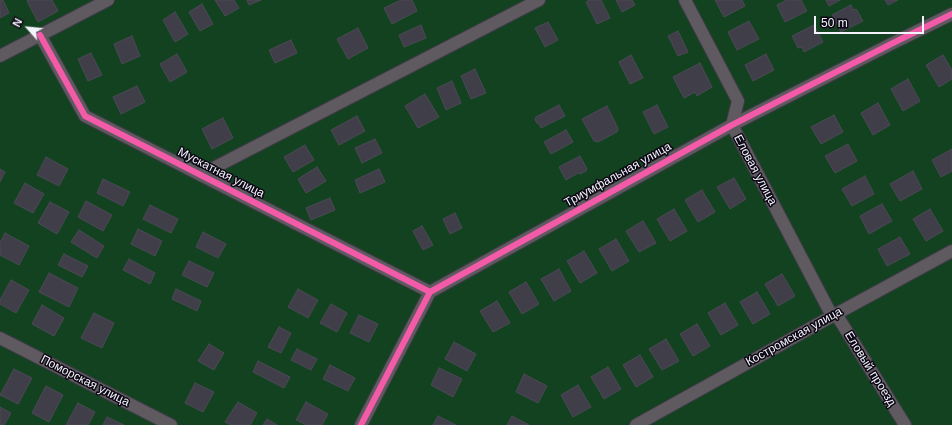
<!DOCTYPE html>
<html>
<head>
<meta charset="utf-8">
<style>
	body { margin:0 }
	#map { position:relative; width:952px; height:425px; overflow:hidden; background:#25212f; font-family:Helvetica,sans-serif }
	canvas { display:block }
	.north { position:absolute; left:8px; top:8px; width:40px; height:40px; -webkit-text-stroke:3px #0b0813; paint-order:stroke; rotate:297deg; font-size:11px; font-weight:700; line-height:16px; text-align:center; color:#f4f2fd }
	.north::after { content:''; display:block; margin:auto; width:14px; height:18px; background:#f4f2fd; clip-path:polygon(50% 0,100% 100%,50% 72%,0 100%) }
	.scale { position:absolute; left:814px; top:16px; width:110px; height:18px; box-sizing:border-box; border:2px solid #f4f2fd; border-top:0; padding-left:5px; font-size:12px; line-height:14px; white-space:nowrap; color:#f4f2fd; -webkit-text-stroke:3px #0b0813; paint-order:stroke }
</style>
</head>
<body>
<div id="map">
<canvas width="952" height="425"></canvas>
<div class="north">N</div>
<div class="scale">50 m</div>
</div>
<script>
const c = document.querySelector('canvas').getContext('2d');
c.lineJoin = 'round';
function fill(path, color) { c.fillStyle = color; c.fill(path, 'evenodd'); }
const shape = rows => new Path2D(rows.map(r => 'M' + r).join(''));
function strokePath(path, color, width, dash) { c.strokeStyle = color; c.lineWidth = width; c.lineCap = dash ? 'butt' : 'round'; c.setLineDash(dash || []); c.stroke(path); }
function drawText(font, color, halo, rows, align = 'center') {
  c.font = font + ' Helvetica,sans-serif'; c.lineWidth = 3; c.setLineDash([]); c.textBaseline = 'middle'; c.strokeStyle = halo; c.fillStyle = color; for (const [text, x, y, turn = 0] of rows) {
    c.save(); c.translate(x, y); c.rotate((+turn || 0) * Math.PI / 180); c.textAlign = isNaN(turn) ? turn : align; if (halo) c.strokeText(text, 0, 0); c.fillText(text, 0, 0); c.restore();
  }
}
fill(shape([
	[0,0,952,0,952,425,0,425]
]), '#134221');
const building = shape([
	[0,0,3,0,9,13,0,18,0,0],
	[28,0,52,0,58,11,38,22,27,1,28,0],
	[215,0,234,0,239,8,225,16,215,0],
	[247,0,261,0,249,5,247,0],
	[401,0,412,0,417,11,392,24,384,8,401,0],
	[590,0,601,0,610,18,597,24,586,2,590,0],
	[616,0,632,0,635,5,622,12,616,0],
	[716,0,742,0,745,6,724,17,715,0,716,0],
	[787,0,801,0,807,11,785,22,777,5,787,0],
	[826,0,840,0,829,6,826,0],
	[885,0,898,0,888,5,885,0],
	[202,4,213,24,200,31,189,12,202,4],
	[851,5,853,10,856,9,863,21,841,32,832,15,851,5],
	[175,12,188,34,175,42,163,20,175,12],
	[749,21,759,39,737,50,728,32,749,21],
	[548,22,558,40,545,47,535,28,548,22],
	[421,25,426,38,404,47,399,35,421,25],
	[814,25,823,42,804,52,802,47,798,48,792,36,814,25],
	[358,28,368,48,348,59,337,39,358,28],
	[678,31,688,52,678,56,668,36,678,31],
	[132,36,140,56,122,64,114,44,132,36],
	[291,40,297,53,275,63,269,50,291,40],
	[91,53,102,75,88,81,78,59,91,53],
	[177,54,187,72,170,82,160,64,177,54],
	[766,54,774,70,753,81,745,65,766,54],
	[631,55,643,78,630,84,619,62,631,55],
	[943,55,952,70,952,79,939,87,926,65,943,55],
	[700,63,712,87,697,96,695,92,684,98,673,77,700,63],
	[475,69,486,93,471,99,461,76,475,69],
	[908,79,920,101,903,111,891,89,908,79],
	[452,81,461,103,446,110,437,88,452,81],
	[137,86,145,102,121,114,113,97,137,86],
	[425,94,439,117,418,128,405,106,425,94],
	[878,103,890,125,873,135,861,113,878,103],
	[559,105,565,116,541,128,539,124,537,123,535,120,536,117,559,105],
	[657,105,668,127,654,134,643,112,657,105],
	[607,106,618,128,617,132,598,142,594,141,582,119,607,106],
	[834,115,843,132,821,144,811,127,834,115],
	[357,116,365,131,339,145,331,130,357,116],
	[223,118,233,138,212,149,202,129,223,118],
	[566,130,573,142,551,154,544,142,566,130],
	[375,139,382,153,362,163,355,148,375,139],
	[848,144,857,161,835,173,825,156,848,144],
	[305,145,314,160,293,172,284,157,305,145],
	[952,149,952,171,941,177,932,160,952,149],
	[580,156,587,169,586,171,581,174,578,173,566,180,559,167,580,156],
	[46,157,68,169,59,186,37,175,46,157],
	[317,167,326,181,306,193,298,179,317,167],
	[0,169,5,172,0,182,0,169],
	[379,169,385,182,360,193,355,180,379,169],
	[913,171,922,189,900,201,890,184,913,171],
	[865,176,874,194,852,206,842,189,865,176],
	[734,178,746,199,730,209,717,187,734,178],
	[103,179,130,192,123,206,97,193,103,179],
	[25,183,44,194,33,213,14,203,25,183],
	[702,190,715,212,698,222,685,200,702,190],
	[330,198,335,210,311,220,306,208,330,198],
	[86,201,112,215,103,231,78,217,86,201],
	[50,202,69,212,57,234,38,223,50,202],
	[882,204,892,221,869,234,860,216,882,204],
	[150,205,178,219,171,233,143,219,150,205],
	[674,209,687,231,670,241,657,219,674,209],
	[930,209,943,231,926,241,913,219,930,209],
	[455,213,462,228,450,234,443,219,455,213],
	[643,221,656,243,639,252,626,231,643,221],
	[422,226,433,245,423,250,413,231,422,226],
	[138,229,162,241,155,256,131,244,138,229],
	[79,230,104,246,97,258,71,242,79,230],
	[203,232,226,244,218,258,196,247,203,232],
	[5,233,29,246,19,265,0,255,0,243,5,233],
	[900,237,910,254,887,266,878,249,900,237],
	[616,239,629,261,612,271,599,249,616,239],
	[584,251,597,273,580,283,567,261,584,251],
	[64,254,88,266,82,277,58,265,64,254],
	[129,259,155,273,150,284,123,270,129,259],
	[189,261,214,273,207,287,182,275,189,261],
	[559,269,571,291,554,301,541,279,559,269],
	[49,273,78,288,69,307,39,292,49,273],
	[782,274,795,296,778,306,765,284,782,274],
	[11,280,29,290,16,313,0,304,0,300,11,280],
	[526,282,539,304,522,314,509,292,526,282],
	[176,289,201,301,197,311,172,299,176,289],
	[298,289,318,300,308,318,288,307,298,289],
	[757,292,770,314,753,324,740,302,757,292],
	[497,301,510,323,493,332,480,311,497,301],
	[725,303,738,325,721,335,708,313,725,303],
	[331,304,347,313,337,332,320,323,331,304],
	[42,305,64,318,54,336,32,324,42,305],
	[94,313,114,323,102,348,81,338,94,313],
	[359,315,378,324,369,342,350,333,359,315],
	[697,324,710,346,693,356,680,334,697,324],
	[279,327,291,333,281,353,268,347,279,327],
	[666,339,679,361,662,370,649,349,666,339],
	[454,342,476,354,467,371,445,359,454,342],
	[209,344,224,353,214,370,198,361,209,344],
	[297,349,317,359,311,370,291,360,297,349],
	[640,355,653,377,636,387,623,365,640,355],
	[258,361,290,377,284,388,253,372,258,361],
	[330,365,355,378,348,391,323,379,330,365],
	[608,367,621,389,604,399,591,377,608,367],
	[439,368,462,379,453,397,431,385,439,368],
	[14,369,32,378,18,404,0,395,14,369],
	[524,374,547,386,538,403,516,392,524,374],
	[195,383,214,392,203,412,185,403,195,383],
	[578,385,591,407,573,417,561,395,578,385],
	[46,386,63,395,49,422,32,413,46,386],
	[238,402,257,413,250,425,231,425,225,422,238,402],
	[306,402,328,414,322,425,307,425,296,420,306,402],
	[78,403,95,412,88,425,66,425,78,403],
	[0,407,11,413,4,425,0,425,0,407],
	[438,416,456,425,433,425,438,416],
	[512,416,529,425,507,425,512,416],
	[107,417,124,425,103,425,107,417],
	[267,419,277,425,263,425,267,419]
]);
fill(building, '#403e49');
strokePath(building, '#4b4955', 1);
const minor = shape([
	[685,0,738,101,732,125,832,316],
	[40,35,85,116,430,292],
	[0,56,108,0],
	[200,175,539,0],
	[836,314,905,425],
	[0,338,171,425],
	[361,425,430,292,732,125,891,44,952,14],
	[636,425,836,314,952,251]
]);
strokePath(minor, '#3f3b47', 14);
strokePath(minor, '#5f5a5f', 12);
strokePath(shape([
	[40,35,85,116,430,292],
	[361,425,430,292,732,125,891,44,952,14]
]), '#f35aa7', 6);
drawText('12px', '#f4f2fd', '#0b0813', [
	["Еловая улица",755,170,62],
	["Мускатная улица",221,173,27],
	["Триумфальная улица",618,175,-29],
	["Костромская улица",794,337,-29],
	["Еловый проезд",870,369,58],
	["Поморская улица",85,381,27]
]);
</script>
</body>
</html>
